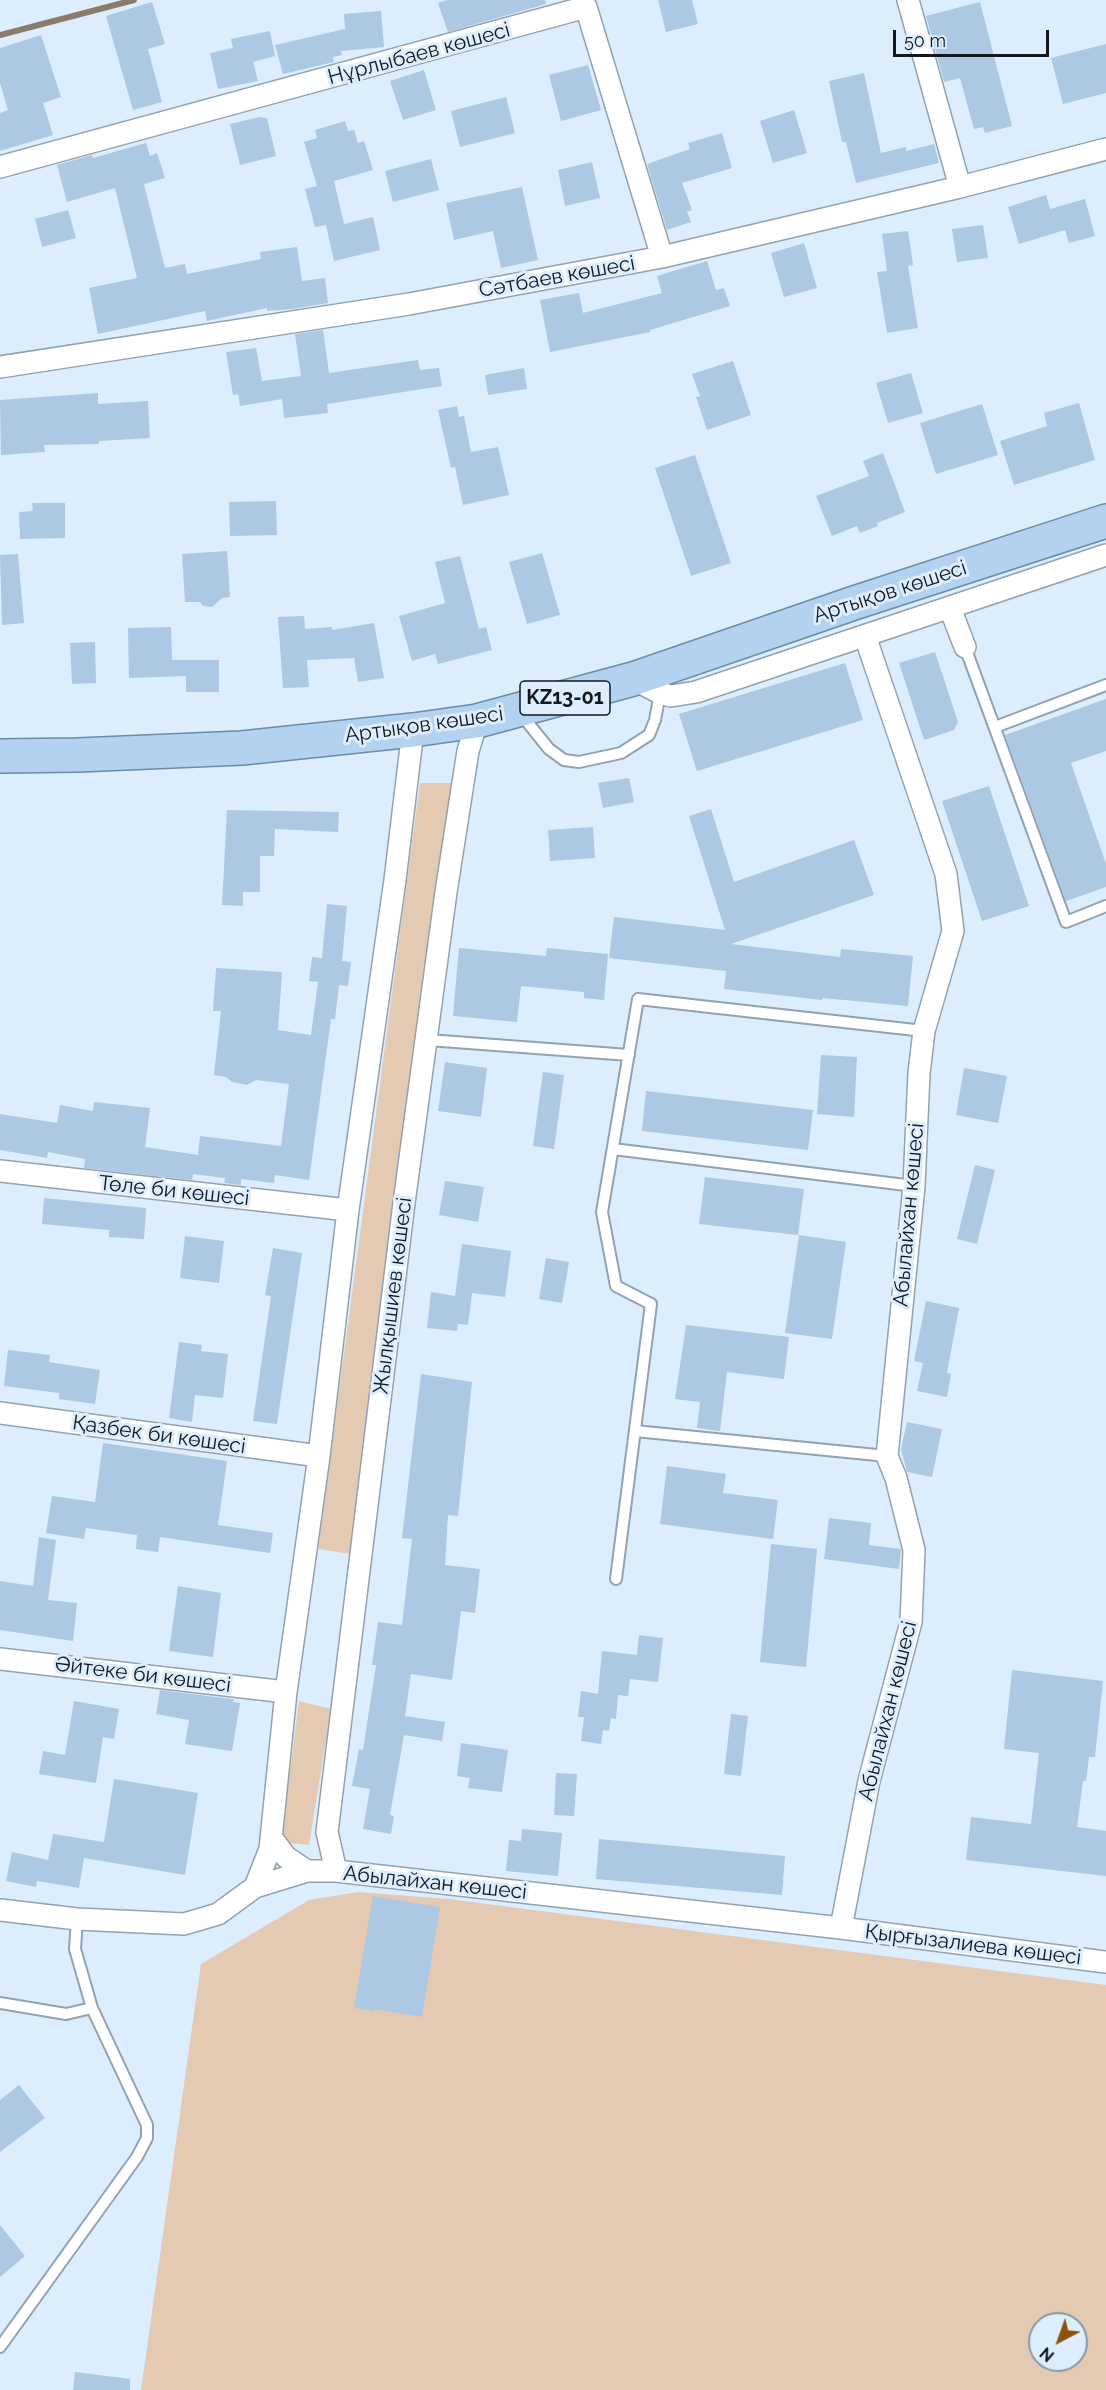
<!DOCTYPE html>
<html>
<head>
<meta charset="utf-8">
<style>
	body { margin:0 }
	#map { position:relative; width:1106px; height:2390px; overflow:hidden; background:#dcedfe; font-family:Raleway,sans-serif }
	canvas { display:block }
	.north { position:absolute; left:1028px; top:2312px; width:60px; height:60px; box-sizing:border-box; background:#dcedfe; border:2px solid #8b98a4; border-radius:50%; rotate:221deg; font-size:16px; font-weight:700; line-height:24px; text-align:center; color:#12181d }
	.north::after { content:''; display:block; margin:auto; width:21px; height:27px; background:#8c530c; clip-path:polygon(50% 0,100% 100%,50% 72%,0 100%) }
	.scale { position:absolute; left:893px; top:30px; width:156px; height:27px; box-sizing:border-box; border:3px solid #12181d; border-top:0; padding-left:8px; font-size:18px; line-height:21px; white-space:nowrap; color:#12181d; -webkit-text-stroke:4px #dcedfe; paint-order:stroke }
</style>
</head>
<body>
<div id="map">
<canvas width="1106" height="2390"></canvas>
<div class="north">N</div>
<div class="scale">50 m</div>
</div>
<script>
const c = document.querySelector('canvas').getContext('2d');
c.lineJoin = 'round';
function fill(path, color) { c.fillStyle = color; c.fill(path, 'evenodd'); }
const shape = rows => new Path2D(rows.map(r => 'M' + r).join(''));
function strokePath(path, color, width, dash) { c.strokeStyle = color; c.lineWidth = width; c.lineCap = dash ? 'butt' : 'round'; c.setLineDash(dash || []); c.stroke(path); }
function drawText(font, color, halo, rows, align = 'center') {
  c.font = font + ' Raleway,sans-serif'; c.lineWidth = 6; c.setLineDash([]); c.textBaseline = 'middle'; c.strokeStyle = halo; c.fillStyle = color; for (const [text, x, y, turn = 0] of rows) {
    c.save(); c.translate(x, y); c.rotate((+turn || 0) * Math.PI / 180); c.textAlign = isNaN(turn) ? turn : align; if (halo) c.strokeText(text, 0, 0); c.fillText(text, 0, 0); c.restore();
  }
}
fill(shape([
	[420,783,453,783,351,1554,318,1549],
	[299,1701,331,1709,309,1845,281,1842],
	[358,1892,449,1899,1106,1985,1106,2390,141,2390,201,1964,309,1900],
	[1040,2324,1076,2324,1076,2360,1040,2360]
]), '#e4cab3');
strokePath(shape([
	[0,35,134,0]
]), '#8c7b6b', 6);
fill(shape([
	[448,0,545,0,546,4,448,32,438,3],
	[658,0,692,0,698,24,666,32],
	[152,2,165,44,148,49,162,102,133,110,106,16],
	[980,2,1012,126,985,133,983,127,974,129,960,78,944,82,926,16],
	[381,11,384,47,341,51,342,55,333,57,334,62,283,74,275,45,345,29,344,14],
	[270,31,275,56,253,62,258,81,218,89,210,53,233,48,231,39],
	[41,35,61,97,43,103,53,135,0,151,0,113,8,110,0,83,0,48],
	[1106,44,1106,93,1063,104,1051,58],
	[588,65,601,110,561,121,549,75],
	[424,70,436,110,403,120,390,81],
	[864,73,881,153,906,147,906,151,934,144,939,163,856,183,846,142,842,142,829,81],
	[506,97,515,133,460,147,451,111],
	[794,110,807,153,773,163,760,121],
	[260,117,267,118,276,156,240,165,230,124],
	[345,121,348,131,354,130,358,143,364,141,373,170,334,181,344,224,373,217,380,250,334,261,326,225,315,227,305,189,317,186,304,142,317,138,315,130],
	[722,133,732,168,682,183,692,210,687,212,691,222,667,230,647,164,690,149,688,143],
	[146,143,150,156,157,153,165,178,144,184,165,268,185,264,187,274,261,259,260,252,297,247,302,281,325,278,328,303,292,309,267,311,267,308,207,321,205,311,98,334,89,288,137,278,115,188,67,202,57,165,92,155,93,158],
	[431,159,439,190,393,202,385,171],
	[592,162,600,198,565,206,558,170],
	[522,187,538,260,501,268,493,231,454,240,446,203],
	[1046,195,1050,209,1085,199,1095,236,1069,243,1065,230,1019,244,1008,207],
	[68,210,76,238,42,247,35,219],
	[983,225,988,258,957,262,952,229],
	[908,231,913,265,908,266,918,328,887,333,877,272,887,271,882,234],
	[804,243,817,288,784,297,771,253],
	[707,261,716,290,724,288,730,306,650,330,650,332,550,352,540,300,579,293,583,313,662,293,657,276],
	[323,330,329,373,418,360,420,370,439,368,442,386,327,404,328,413,284,418,282,399,240,406,238,394,233,395,226,352,256,348,262,381,301,376,295,334],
	[733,361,751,415,707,430,696,397,700,396,692,374],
	[524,368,527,389,488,395,485,375],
	[911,373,923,413,888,423,876,383],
	[98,393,98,404,148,401,150,438,99,441,99,444,44,445,45,452,1,455,0,400],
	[1079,403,1095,460,1014,485,1000,441,1047,426,1044,413],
	[982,404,998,455,936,474,920,423],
	[457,406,459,417,464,416,471,452,498,447,509,495,463,505,455,467,451,468,438,410],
	[883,453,905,512,877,523,878,526,860,533,857,526,832,536,816,496,869,476,863,461],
	[695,455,731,563,691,576,655,468],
	[276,501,277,535,230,536,229,502],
	[32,503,65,503,65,538,20,539,19,512,33,511],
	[227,551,230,597,222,598,212,607,203,606,200,602,185,602,182,554],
	[542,553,560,615,527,624,509,562],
	[18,554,24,623,2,625,0,555],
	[460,556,479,629,486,627,492,650,438,664,435,654,412,661,399,616,445,603,435,562],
	[304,616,305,629,332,627,332,630,374,623,384,678,358,682,354,658,307,660,309,687,283,688,278,617],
	[171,627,172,660,219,660,219,692,186,692,186,676,129,678,128,628],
	[95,642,96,683,72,684,70,643],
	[935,652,958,722,954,730,924,740,899,663],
	[845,663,863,720,697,771,679,714],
	[1106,699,1106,751,1071,763,1106,864,1106,887,1066,901,1005,735],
	[629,778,634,802,603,808,598,783],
	[989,786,1029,906,982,921,942,801],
	[711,809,734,882,854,840,874,895,731,944,840,957,841,949,913,956,908,1006,823,998,822,1000,724,989,726,971,609,958,614,917,725,930,689,816],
	[227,810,339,812,338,832,275,829,274,856,260,856,260,892,243,892,243,906,222,905],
	[593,827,595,858,550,861,548,830],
	[327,904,347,906,342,961,351,962,348,986,339,985,335,1019,331,1019,309,1180,275,1175,274,1183,241,1179,241,1185,224,1183,225,1178,193,1174,192,1180,84,1168,85,1159,48,1152,47,1158,0,1150,0,1114,57,1123,60,1105,93,1111,94,1102,150,1108,145,1147,198,1155,200,1136,281,1146,289,1084,256,1080,247,1085,232,1082,226,1077,214,1075,221,1011,213,1011,216,968,282,972,278,1030,311,1035,318,982,309,981,312,957,322,958],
	[459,948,546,956,547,948,608,954,604,1000,584,998,584,992,521,986,517,1022,453,1016],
	[821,1055,857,1057,854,1117,817,1114],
	[445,1062,487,1068,481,1117,438,1111],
	[964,1068,1007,1076,998,1123,956,1115],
	[543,1072,564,1075,554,1149,533,1146],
	[646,1091,813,1110,808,1150,642,1131],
	[975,1165,995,1170,977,1244,957,1239],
	[705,1177,804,1189,798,1235,699,1224],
	[445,1181,484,1187,478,1222,439,1215],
	[44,1198,146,1208,144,1239,109,1237,109,1230,42,1224],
	[799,1235,846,1242,832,1339,785,1333],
	[185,1236,224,1241,219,1283,180,1278],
	[462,1244,511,1251,505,1297,472,1293,468,1325,458,1324,457,1331,427,1328,431,1292,455,1296],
	[273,1248,302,1253,277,1424,253,1421,271,1296,265,1295],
	[546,1258,569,1262,562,1303,539,1299],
	[926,1301,959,1308,947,1373,951,1374,947,1397,917,1391,923,1363,914,1361],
	[686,1325,789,1337,784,1379,727,1372,720,1431,697,1428,700,1402,675,1399],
	[179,1342,202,1345,201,1351,228,1354,223,1398,195,1395,192,1422,169,1418],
	[8,1350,50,1355,49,1362,100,1370,95,1404,59,1399,59,1393,4,1386],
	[421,1374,472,1382,458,1516,448,1515,445,1565,480,1569,475,1613,461,1611,452,1680,411,1674,405,1716,445,1722,442,1741,404,1735,390,1815,394,1816,391,1834,363,1829,370,1789,352,1786,359,1749,363,1750,376,1665,372,1665,378,1622,402,1625,412,1539,402,1538],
	[907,1422,942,1429,932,1477,907,1472,901,1449],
	[103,1443,227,1461,218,1525,273,1533,270,1553,160,1537,158,1552,136,1549,137,1535,86,1528,84,1539,46,1533,52,1496,95,1502],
	[667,1466,726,1474,723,1493,778,1500,773,1539,660,1524],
	[829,1518,871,1523,869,1545,901,1549,899,1569,824,1559],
	[39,1537,56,1540,48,1600,77,1603,73,1641,0,1630,0,1581,33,1586],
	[771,1544,817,1549,806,1667,760,1662],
	[178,1586,221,1593,213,1657,169,1651],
	[639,1635,663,1638,658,1682,630,1679,628,1696,618,1695,616,1719,611,1718,609,1731,603,1730,601,1744,581,1741,584,1717,578,1717,581,1691,598,1694,602,1651,637,1655],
	[1012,1670,1103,1681,1095,1757,1089,1757,1086,1781,1083,1781,1077,1827,1106,1831,1106,1876,966,1860,971,1817,1031,1824,1039,1753,1004,1749],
	[160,1690,231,1699,234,1699,233,1702,240,1703,232,1751,185,1744,189,1720,156,1714],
	[74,1701,119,1709,114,1739,103,1737,96,1783,39,1774,43,1751,65,1755],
	[731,1714,748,1716,741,1776,724,1774],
	[461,1743,508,1750,502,1792,468,1788,470,1778,457,1776],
	[556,1773,577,1774,574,1816,554,1815],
	[114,1779,198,1793,185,1875,84,1858,79,1888,37,1881,36,1887,6,1881,12,1852,48,1860,53,1834,104,1842],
	[522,1829,562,1833,558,1876,506,1871,509,1840,521,1841],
	[599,1839,785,1856,782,1895,596,1879],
	[373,1896,440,1907,422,2017,374,2009,373,2011,354,2008],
	[19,2085,45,2118,0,2152,0,2100],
	[0,2225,25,2256,0,2277],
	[75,2372,130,2379,130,2390,73,2390]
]), '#acc8e2');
const service = shape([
	[965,647,1066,922,1106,906],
	[520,713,549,749,564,760,579,762,621,753,649,735,655,720,660,693],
	[995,727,1106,685],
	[428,1040,629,1055],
	[613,1149,914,1186],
	[635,1431,887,1456],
	[616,1579,651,1304,616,1286,602,1212,638,999,924,1031],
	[0,2003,66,2014,92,2008],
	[0,2347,137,2157,147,2138,147,2125,92,2008,75,1949,77,1919]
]);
const minor = shape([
	[908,0,960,187],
	[0,167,586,7,662,257],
	[0,367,409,304,662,257,960,187,1106,149],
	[950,608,965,647],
	[633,679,660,693,671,696,696,692,1106,555],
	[0,1171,348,1210],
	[0,1413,319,1456],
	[0,1659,286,1692],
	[271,1837,286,1857,307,1871],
	[336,1871,327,1832,404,1203,446,892,468,751,477,721],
	[255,1887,270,1849,286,1692,319,1456,348,1210,395,880,413,730],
	[0,1910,77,1919,184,1924,218,1914,255,1887,307,1871,336,1871,841,1928,1106,1962],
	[841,1928,869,1781,911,1622,914,1550,896,1478,887,1456,914,1186,919,1073,924,1031,953,931,946,874,865,636]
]);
const trunk = shape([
	[0,756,78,755,242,748,413,730,477,721,633,679,854,603,1106,521]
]);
strokePath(service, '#92a2b1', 14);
strokePath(minor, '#92a2b1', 24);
strokePath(trunk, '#6e8aa4', 36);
strokePath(service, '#fff', 10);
strokePath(minor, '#fff', 21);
strokePath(trunk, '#b2d2f0', 33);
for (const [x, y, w] of [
	[565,698,90]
]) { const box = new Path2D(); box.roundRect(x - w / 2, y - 17, w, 34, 4.5); c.fillStyle = '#dcedfe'; c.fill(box); strokePath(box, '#12181d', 1.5); }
drawText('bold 20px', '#12181d', null, [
	["KZ13-01",565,698]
]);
drawText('21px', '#12181d', '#dcedfe', [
	["Нұрлыбаев көшесі",419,54,-15],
	["Сәтбаев көшесі",557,277,-10],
	["Артықов көшесі",890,592,-18],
	["Артықов көшесі",424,725,-8],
	["Төле би көшесі",174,1191,6],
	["Абылайхан көшесі",909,1215,-85],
	["Жылқышиев көшесі",393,1296,-83],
	["Қазбек би көшесі",159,1435,8],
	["Әйтеке би көшесі",143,1675,7],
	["Абылайхан көшесі",888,1711,-76],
	["Абылайхан көшесі",435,1883,6],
	["Қырғызалиева көшесі",973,1945,7]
]);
</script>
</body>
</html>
